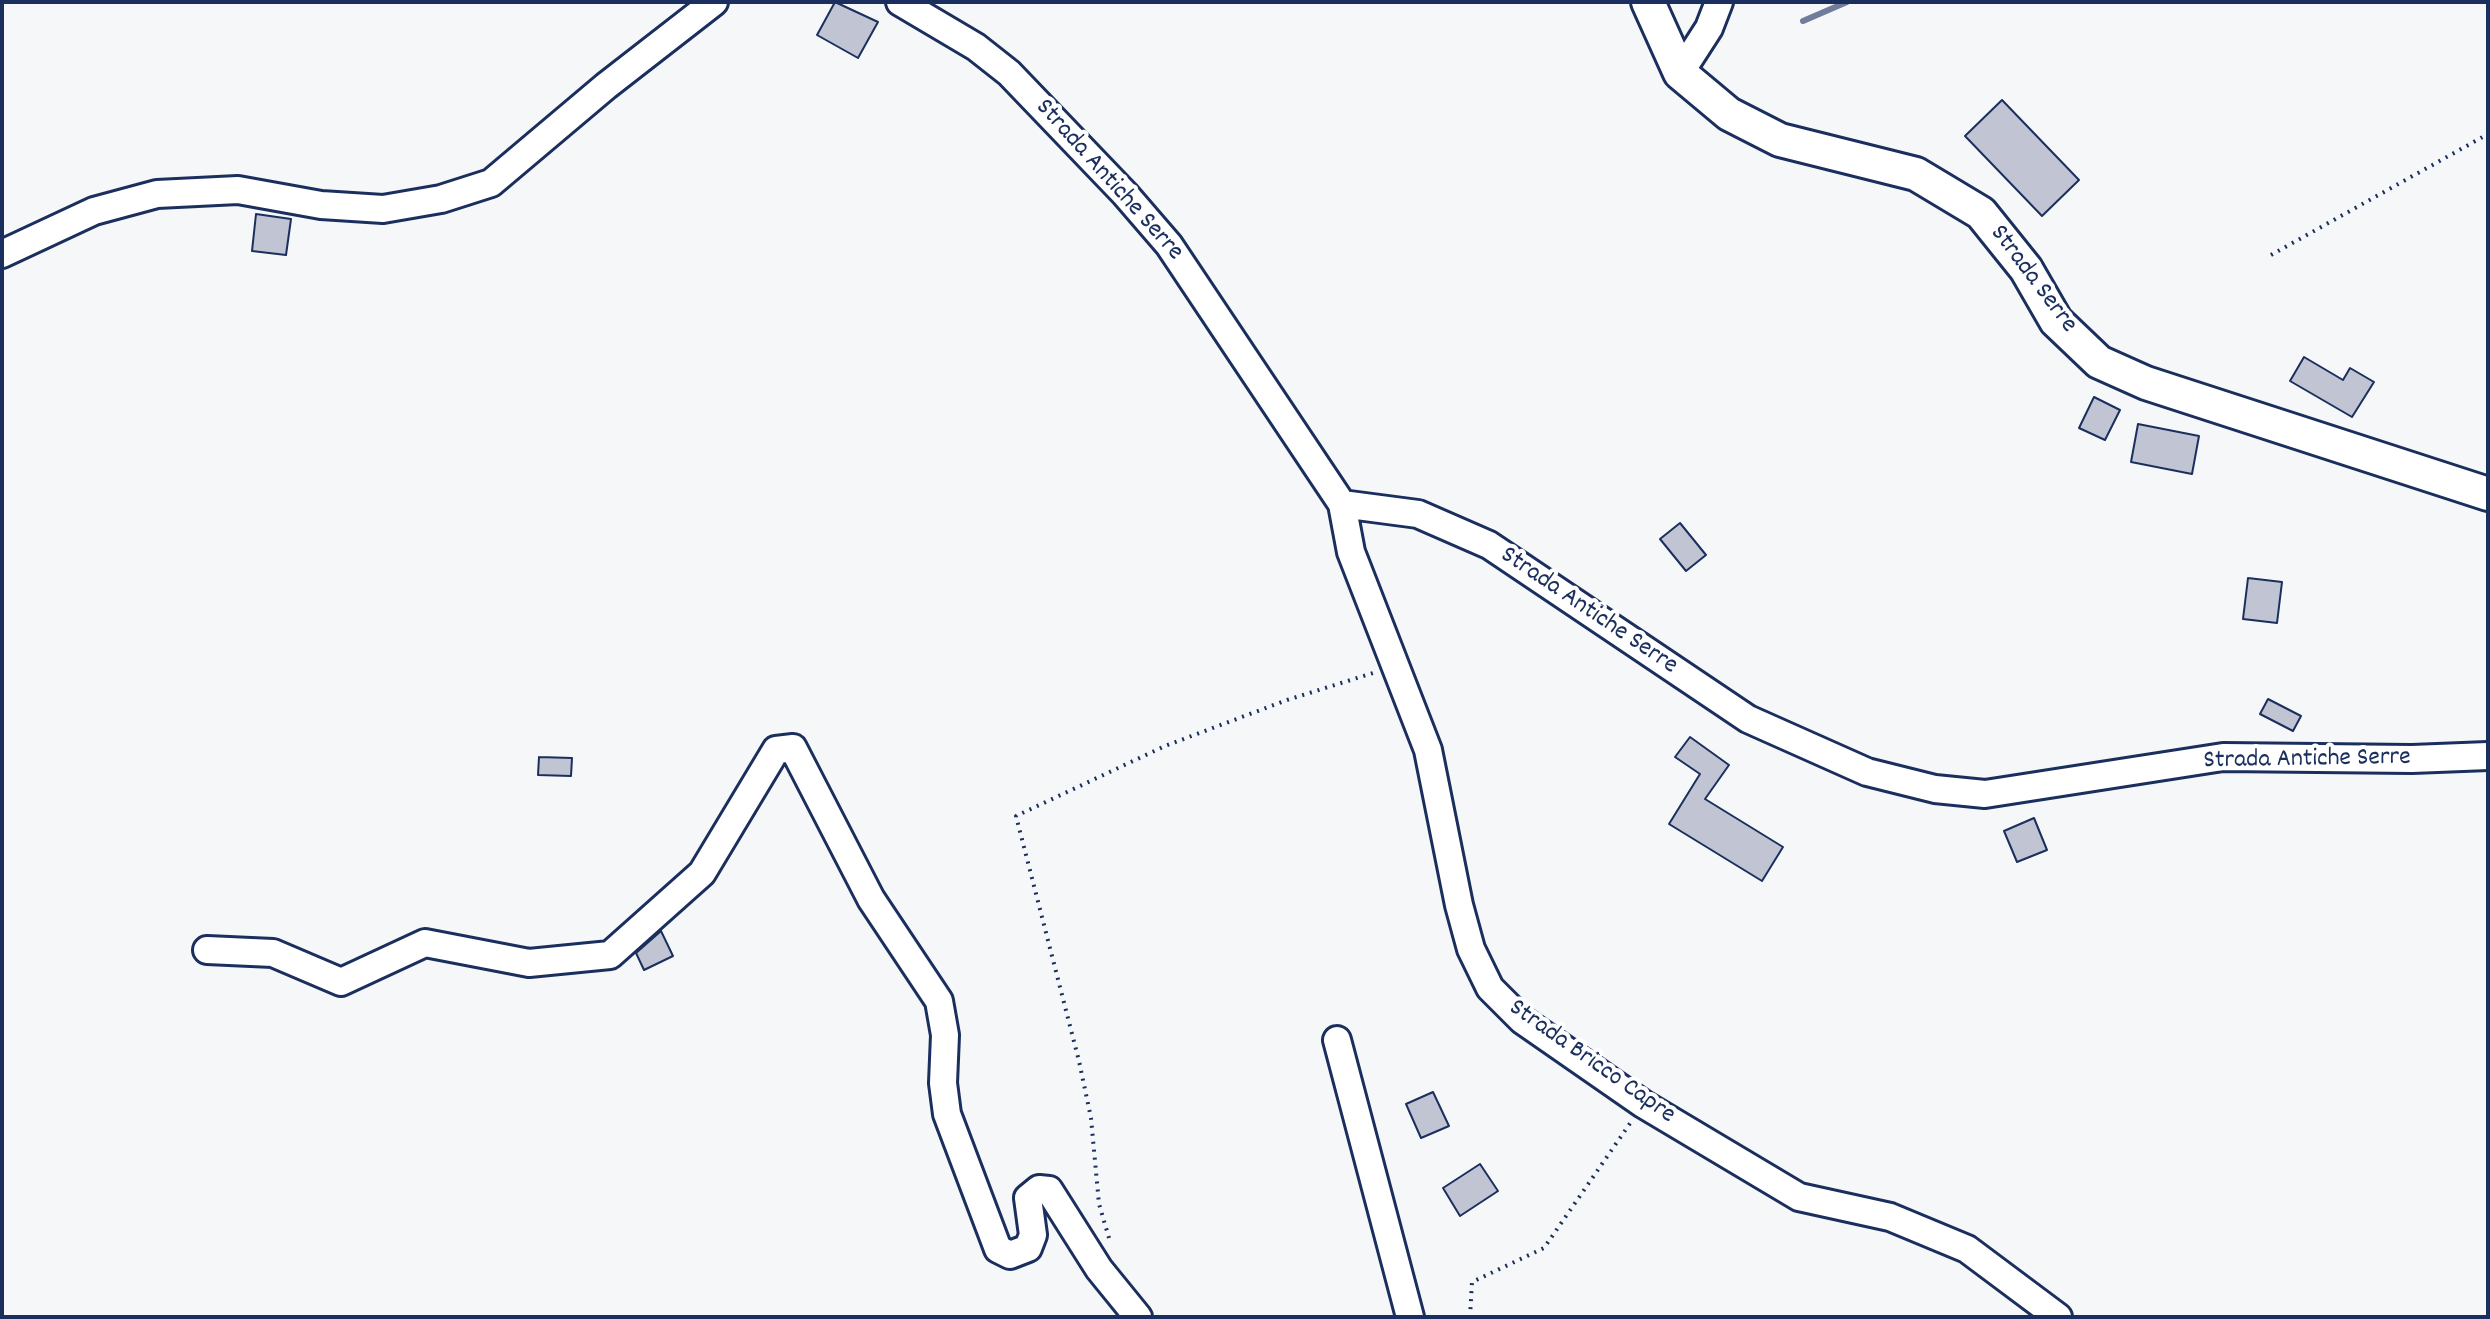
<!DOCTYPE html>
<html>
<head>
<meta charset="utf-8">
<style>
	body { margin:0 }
	#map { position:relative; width:2490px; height:1319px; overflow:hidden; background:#f6f7f9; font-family:Dekko,sans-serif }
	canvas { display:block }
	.frame { position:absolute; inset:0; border:4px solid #1b2f5e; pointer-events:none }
</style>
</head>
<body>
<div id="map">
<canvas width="2490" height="1319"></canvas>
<div class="frame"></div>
</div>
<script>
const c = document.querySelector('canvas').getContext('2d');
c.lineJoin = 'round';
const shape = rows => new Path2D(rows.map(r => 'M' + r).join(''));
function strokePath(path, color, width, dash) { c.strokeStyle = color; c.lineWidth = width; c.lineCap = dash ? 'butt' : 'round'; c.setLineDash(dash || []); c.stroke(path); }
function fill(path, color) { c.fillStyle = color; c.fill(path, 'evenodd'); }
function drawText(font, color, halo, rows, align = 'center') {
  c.font = font + ' Dekko,sans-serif'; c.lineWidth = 8; c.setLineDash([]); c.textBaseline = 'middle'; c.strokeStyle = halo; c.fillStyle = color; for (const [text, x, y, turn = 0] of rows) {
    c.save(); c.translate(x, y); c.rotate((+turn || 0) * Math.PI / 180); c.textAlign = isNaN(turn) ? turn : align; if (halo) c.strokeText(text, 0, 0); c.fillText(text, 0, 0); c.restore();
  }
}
strokePath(shape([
	[1803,21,1847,2]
]), '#707c99', 6);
const building = shape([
	[835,2,878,22,858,58,817,35,835,2],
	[2002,100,2079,180,2042,216,1965,136,2002,100],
	[256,214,291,219,286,255,252,251,256,214],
	[2304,357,2343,380,2350,368,2374,382,2352,417,2290,381,2304,357],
	[2094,397,2120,410,2105,440,2079,428,2094,397],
	[2138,424,2199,436,2192,474,2131,462,2138,424],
	[1680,523,1706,555,1686,571,1660,539,1680,523],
	[2248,578,2282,582,2277,623,2243,619,2248,578],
	[2268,699,2301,716,2293,731,2260,714,2268,699],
	[1690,737,1729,765,1705,799,1783,847,1762,881,1669,824,1700,774,1675,757,1690,737],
	[539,757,572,758,571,776,538,775,539,757],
	[2034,818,2047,850,2017,862,2004,831,2034,818],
	[661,931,673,956,644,970,636,953,661,931],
	[1433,1092,1449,1126,1421,1138,1406,1104,1433,1092],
	[1480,1164,1498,1191,1460,1216,1443,1188,1480,1164]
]);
fill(building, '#c0c4d3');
strokePath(building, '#1b2f5e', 2);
const minor = shape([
	[900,2,976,47,1009,73,1125,194,1169,245,1342,504,1351,552,1428,750,1459,905,1471,949,1490,988,1522,1020,1643,1104,1799,1197,1890,1217,1967,1249,2058,1317],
	[1680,73,1709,28,1719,2],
	[2,254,94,211,157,194,238,190,321,205,383,209,441,199,491,183,606,86,714,2],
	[1342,504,1418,514,1489,545,1748,719,1867,772,1935,789,1985,794,2223,757,2412,759,2488,756],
	[207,950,273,953,341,982,425,943,529,963,610,955,702,873,776,750,793,748,871,899,939,1001,945,1035,943,1083,947,1114,998,1249,1010,1255,1028,1248,1033,1235,1028,1198,1039,1189,1049,1190,1099,1269,1138,1317],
	[1337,1040,1410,1317]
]);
const major = shape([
	[1648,2,1680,73,1729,114,1780,140,1916,174,1981,213,2026,269,2056,321,2099,362,2146,383,2488,494]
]);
strokePath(minor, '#1b2f5e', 32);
strokePath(major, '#1b2f5e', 38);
strokePath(shape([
	[2271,255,2488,134],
	[1109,1238,1099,1204,1091,1118,1079,1061,1016,816,1165,746,1287,700,1373,673],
	[1470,1317,1472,1282,1544,1248,1631,1122]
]), '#1b2f5e', 4, [2, 6]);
strokePath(minor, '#fff', 26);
strokePath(major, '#fff', 32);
drawText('26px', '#1b2f5e', '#fff', [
	["Strada Antiche Serre",1108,181,48],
	["Strada Serre",2032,280,53],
	["Strada Antiche Serre",1588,612,34],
	["Strada Antiche Serre",2307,761,-1],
	["Strada Bricco Capre",1591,1063,35]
]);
</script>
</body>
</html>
